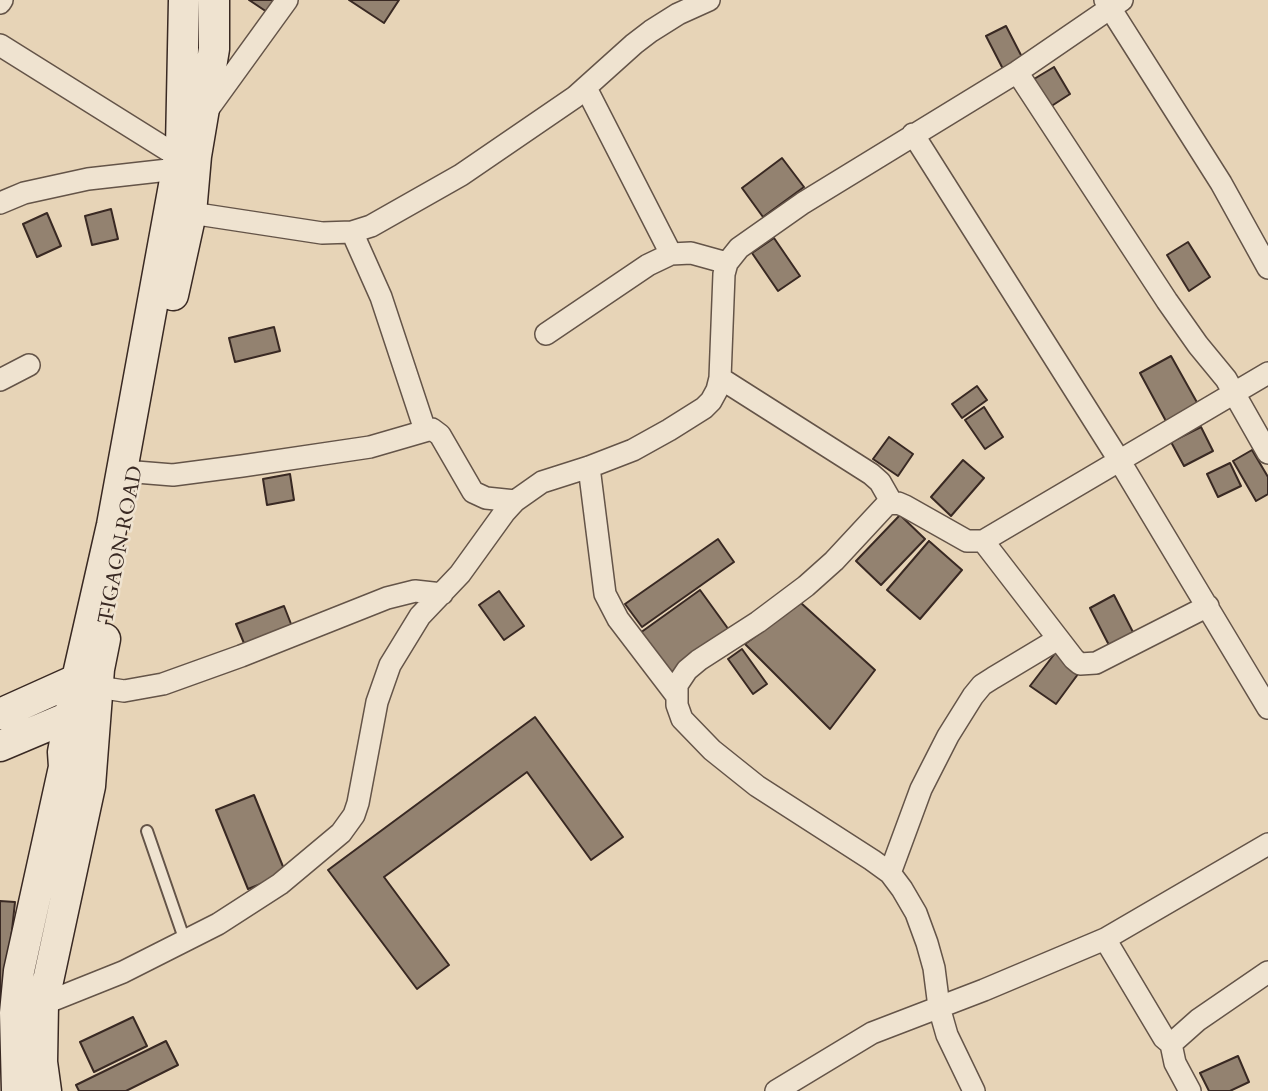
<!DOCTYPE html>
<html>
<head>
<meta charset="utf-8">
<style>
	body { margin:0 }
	canvas { display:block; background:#e7d4b7 }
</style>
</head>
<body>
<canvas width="1268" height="1091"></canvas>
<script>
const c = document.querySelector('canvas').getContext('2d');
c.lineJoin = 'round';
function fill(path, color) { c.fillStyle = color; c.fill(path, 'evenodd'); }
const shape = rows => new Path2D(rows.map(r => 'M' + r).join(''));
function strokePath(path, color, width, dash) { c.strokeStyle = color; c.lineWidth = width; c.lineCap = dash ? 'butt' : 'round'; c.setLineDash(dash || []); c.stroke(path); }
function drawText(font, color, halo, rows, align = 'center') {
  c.font = font + ' Cardo,serif'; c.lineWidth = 5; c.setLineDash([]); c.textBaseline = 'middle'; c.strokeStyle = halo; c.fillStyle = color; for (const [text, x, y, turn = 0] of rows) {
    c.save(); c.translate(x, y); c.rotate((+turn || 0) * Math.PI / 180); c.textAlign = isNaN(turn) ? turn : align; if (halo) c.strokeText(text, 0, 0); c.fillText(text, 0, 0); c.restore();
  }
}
const building = shape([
	[249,0,280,0,270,14,249,0],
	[349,0,399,0,384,23,349,0],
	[1006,26,1023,59,1003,69,986,36,1006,26],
	[1054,67,1070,94,1050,107,1034,79,1054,67],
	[782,158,804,187,763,217,742,188,782,158],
	[111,209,118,239,92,245,85,216,111,209],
	[47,213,61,246,37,257,23,224,47,213],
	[774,238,800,276,778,291,752,253,774,238],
	[1188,242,1210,277,1189,291,1167,255,1188,242],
	[274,327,280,351,235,362,229,338,274,327],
	[1171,356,1199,406,1167,423,1140,373,1171,356],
	[977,386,987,400,962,418,952,404,977,386],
	[984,407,1003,437,985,449,965,420,984,407],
	[1201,427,1213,451,1184,466,1171,442,1201,427],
	[889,437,913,454,898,476,873,459,889,437],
	[1252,450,1268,477,1268,494,1256,501,1233,461,1252,450],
	[963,460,984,478,951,516,931,497,963,460],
	[1230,463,1241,486,1218,497,1207,474,1230,463],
	[290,474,294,500,267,505,263,479,290,474],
	[900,515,925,539,881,585,856,561,900,515],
	[718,539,734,562,642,627,625,604,718,539],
	[929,541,962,570,920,619,887,590,929,541],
	[700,590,729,630,669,674,640,633,700,590],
	[499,591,524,626,504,640,479,605,499,591],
	[1114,595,1136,638,1112,651,1090,608,1114,595],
	[801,603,875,670,830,729,745,644,801,603],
	[284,606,293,629,246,648,236,624,284,606],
	[742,649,767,684,753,694,728,659,742,649],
	[1056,652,1081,670,1056,704,1030,686,1056,652],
	[535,717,623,837,591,860,527,772,384,877,449,965,417,989,328,870,535,717],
	[254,795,286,874,248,889,216,810,254,795],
	[0,901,15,902,0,1043,0,901],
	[133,1017,147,1046,94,1072,80,1042,133,1017],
	[166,1041,178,1065,126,1091,79,1091,76,1085,166,1041],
	[1238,1056,1249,1082,1230,1091,1209,1091,1200,1073,1238,1056]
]);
fill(building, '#938270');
strokePath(building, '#392923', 2);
const lane = shape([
	[147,831,185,941]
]);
const street = shape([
	[1105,0,1221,183,1268,268],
	[0,3,2,0],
	[0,45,179,157],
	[1017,72,1167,301,1198,345,1226,379,1268,453],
	[586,88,671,254],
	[206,112,287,0],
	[913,134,1119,460,1268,708],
	[0,203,24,193,88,179,177,169],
	[191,213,322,233,352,232,371,226,461,175,575,97,634,44,651,31,678,14,709,0],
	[352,232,381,297,425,430],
	[546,334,648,265,671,254,691,253,727,263],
	[720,378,871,474,880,482,892,503],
	[0,380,29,365],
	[589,467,605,594,618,619,676,695],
	[136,472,173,475,242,466,370,447,432,429,440,435,473,492,486,498,515,501],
	[983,541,1074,659,1080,664,1096,663,1208,606],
	[98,687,124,691,163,684,241,656,387,598,415,591,442,594],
	[890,873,921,789,948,736,973,696,982,685,993,678,1058,639],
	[1105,939,1164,1038,1171,1044,1198,1020,1268,972],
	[43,1004,123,972,218,924,280,884,341,833,354,815,358,803,377,702,390,665,420,616,460,574,504,513,515,501,542,482,589,467,633,450,669,430,704,408,711,401,717,390,720,378,724,274,727,263,739,248,803,203,1017,72,1122,0],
	[1171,1044,1175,1063,1190,1091],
	[776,1091,872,1033,984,990,1105,939,1268,844],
	[974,1091,947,1035,939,1007,934,968,927,943,916,913,902,889,890,873,872,860,757,786,712,750,682,719,677,705,677,685,687,670,699,660,758,622,806,586,834,561,887,504,898,503,905,506,967,541,983,541,1268,373]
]);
const secondary = shape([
	[173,295,191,213,196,156,214,49,214,0],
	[0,714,89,674],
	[0,746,83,711],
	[17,1091,15,1013,19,971,64,767,63,752,77,679,112,525,181,147,184,0],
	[46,1091,42,1062,43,1004,90,786,99,669,105,639]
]);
strokePath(lane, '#645448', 14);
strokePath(street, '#645448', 24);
strokePath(secondary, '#392923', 33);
strokePath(lane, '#efe3d0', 10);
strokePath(street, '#efe3d0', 21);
strokePath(secondary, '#efe3d0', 30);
drawText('21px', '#392923', '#efe3d0', [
	["TIGAON ROAD",122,545,-79]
]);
</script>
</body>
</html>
